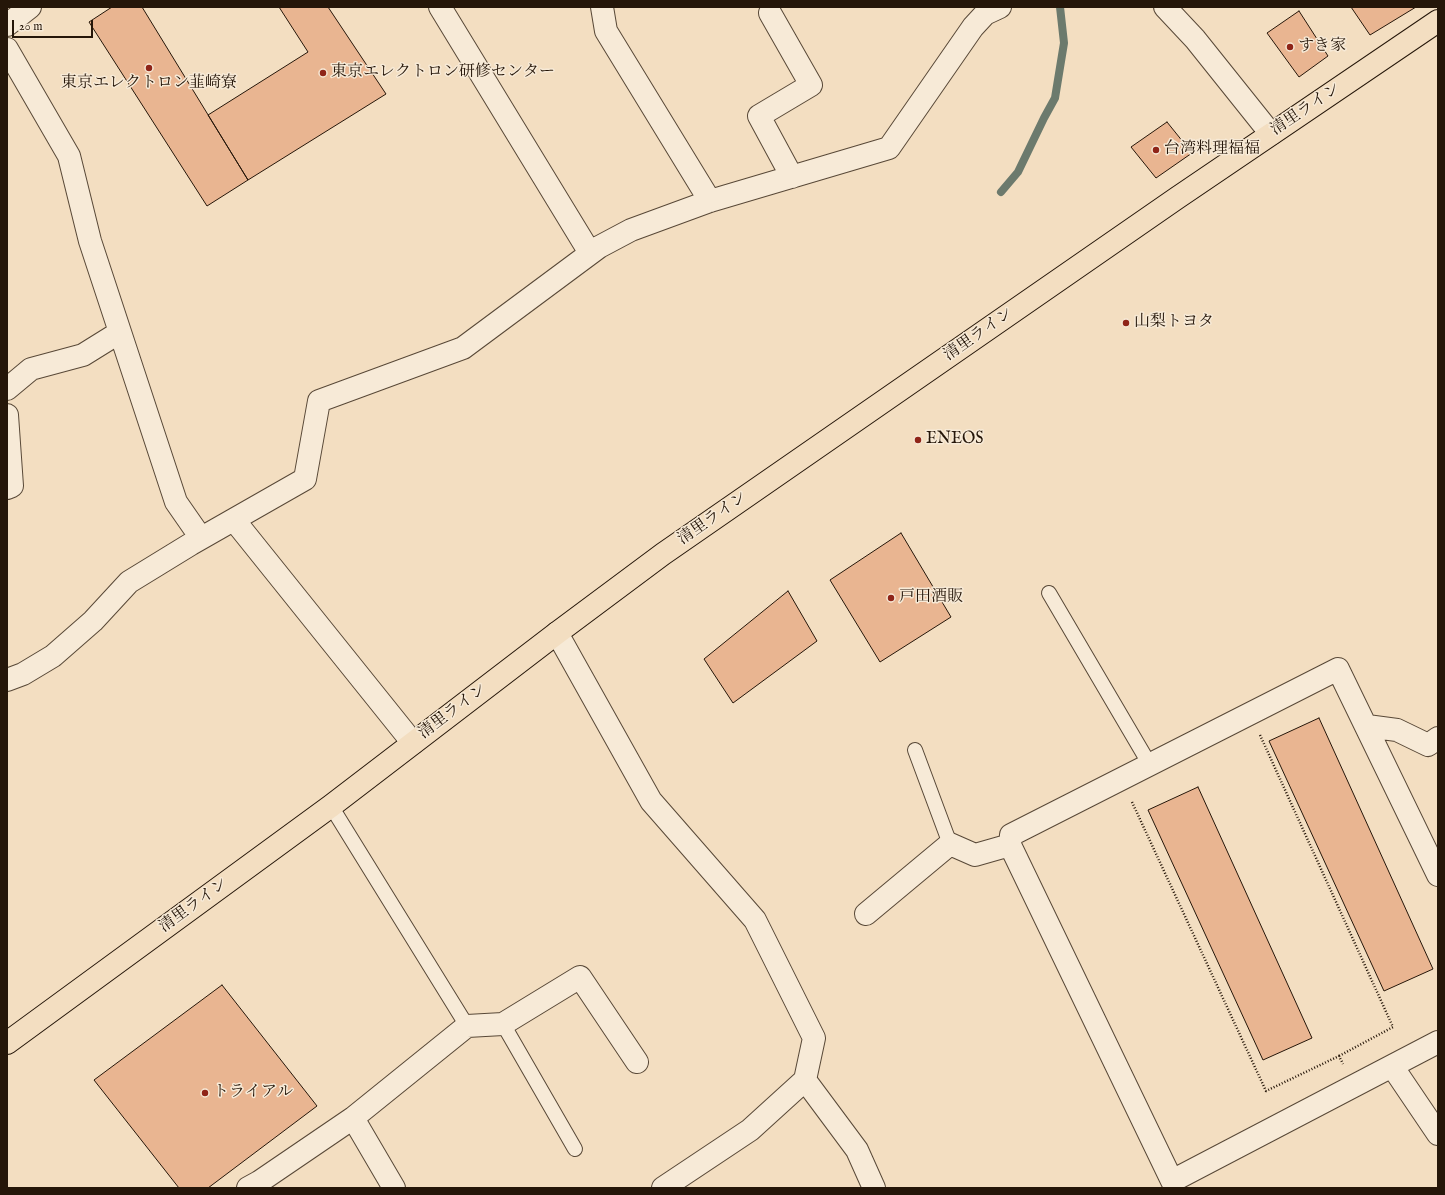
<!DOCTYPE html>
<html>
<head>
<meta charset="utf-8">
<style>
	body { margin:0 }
	#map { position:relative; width:1445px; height:1195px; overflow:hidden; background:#f3dec1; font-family:"IM FELL English",serif }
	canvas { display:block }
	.frame { position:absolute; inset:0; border:8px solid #251609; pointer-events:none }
	.scale { position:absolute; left:12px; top:20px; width:81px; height:18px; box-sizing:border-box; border:2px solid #251609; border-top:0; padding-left:5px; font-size:12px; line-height:14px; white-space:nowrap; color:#251609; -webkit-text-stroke:3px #f7ead7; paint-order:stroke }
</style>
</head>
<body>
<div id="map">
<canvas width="1445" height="1195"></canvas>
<div class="frame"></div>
<div class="scale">20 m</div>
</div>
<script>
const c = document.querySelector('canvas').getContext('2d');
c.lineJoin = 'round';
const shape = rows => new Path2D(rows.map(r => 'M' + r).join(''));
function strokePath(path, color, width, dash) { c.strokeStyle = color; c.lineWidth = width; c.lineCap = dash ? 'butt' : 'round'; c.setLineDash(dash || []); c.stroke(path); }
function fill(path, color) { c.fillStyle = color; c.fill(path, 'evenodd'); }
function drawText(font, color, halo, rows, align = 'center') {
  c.font = font + ' "IM FELL English","Noto Serif JP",serif'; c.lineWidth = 3; c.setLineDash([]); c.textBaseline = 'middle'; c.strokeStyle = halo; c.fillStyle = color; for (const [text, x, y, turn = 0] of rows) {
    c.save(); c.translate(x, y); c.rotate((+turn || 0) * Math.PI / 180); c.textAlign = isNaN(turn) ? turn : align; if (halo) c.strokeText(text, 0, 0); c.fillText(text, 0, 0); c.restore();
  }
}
strokePath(shape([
	[1001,192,1018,172,1044,118,1055,98,1064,43,1060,7]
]), '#6c7a6d', 8);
const building = shape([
	[112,7,142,7,248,180,207,206,89,22,112,7],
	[279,7,328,7,386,94,248,180,208,115,308,52,279,7],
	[1351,7,1416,7,1370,35,1351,7],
	[1299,11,1328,56,1299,77,1267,33,1299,11],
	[1167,122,1192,153,1156,178,1131,147,1167,122],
	[901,533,951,617,880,662,830,580,901,533],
	[788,591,817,641,733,703,704,659,788,591],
	[1319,718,1433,969,1384,991,1269,741,1319,718],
	[1198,787,1312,1038,1263,1060,1148,810,1198,787],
	[222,985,317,1106,208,1188,179,1188,94,1080,222,985]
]);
fill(building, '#e9b591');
strokePath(building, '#251609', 1);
const lane = shape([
	[1049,593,1150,765],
	[915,750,950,844],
	[331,806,467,1026],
	[503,1024,575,1149]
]);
const street = shape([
	[440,7,590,253],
	[602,7,606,31,710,201],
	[1165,7,1195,39,1271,134],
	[770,13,811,85,759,116,792,177],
	[7,25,30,7],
	[7,49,69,156,90,241,176,502,201,538],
	[7,389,31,369,83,355,120,332],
	[7,415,12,486,7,488],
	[234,520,413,743],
	[557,633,651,801,755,920,814,1038,805,1080,857,1150,874,1188],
	[7,680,23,674,53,656,93,621,129,582,191,544,305,479,319,401,463,348,599,247,631,230,710,201,889,148,973,27,985,14,1000,7],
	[1367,726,1397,730,1428,745,1438,738],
	[1010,845,1172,1181,1392,1066],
	[866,914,950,844,975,855,1010,845,1011,835,1338,669,1438,875],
	[1438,1042,1392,1066,1438,1134],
	[353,1118,394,1188],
	[248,1188,259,1182,353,1118,467,1026,503,1024,580,977,637,1062],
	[663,1188,750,1130,805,1080]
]);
const highway = shape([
	[7,1043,331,806,557,633,663,554,1177,198,1438,21]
]);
strokePath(lane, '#584837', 16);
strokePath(street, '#584837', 24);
strokePath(highway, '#251609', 24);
strokePath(shape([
	[1260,735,1393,1027,1339,1056],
	[1132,802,1266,1091,1339,1056,1343,1064]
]), '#251609', 2.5, [1, 2]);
strokePath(lane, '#f7ead7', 14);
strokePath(street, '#f7ead7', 22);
strokePath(highway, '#f3dec1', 22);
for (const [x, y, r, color] of [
	[1290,47,4,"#8f2418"],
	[149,68,4,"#8f2418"],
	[323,73,4,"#8f2418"],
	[1156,150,4,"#8f2418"],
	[1126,323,4,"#8f2418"],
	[918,440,4,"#8f2418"],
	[891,598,4,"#8f2418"],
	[205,1093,4,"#8f2418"]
]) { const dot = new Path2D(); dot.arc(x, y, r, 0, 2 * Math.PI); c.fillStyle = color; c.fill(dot); strokePath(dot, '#f7ead7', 1.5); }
drawText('16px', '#251609', '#f7ead7', [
	["すき家",1298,47],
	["東京エレクトロン研修センター",331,73],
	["東京エレクトロン韮崎寮",149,84,"center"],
	["台湾料理福福",1164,150],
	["山梨トヨタ",1134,323],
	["ENEOS",926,440],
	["戸田酒販",899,598],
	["トライアル",213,1093]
], 'left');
drawText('16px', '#251609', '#f7ead7', [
	["清里ライン",1306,110,-34],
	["清里ライン",979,335,-35],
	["清里ライン",713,519,-35],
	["清里ライン",453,712,-37],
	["清里ライン",194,906,-36]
]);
</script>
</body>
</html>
